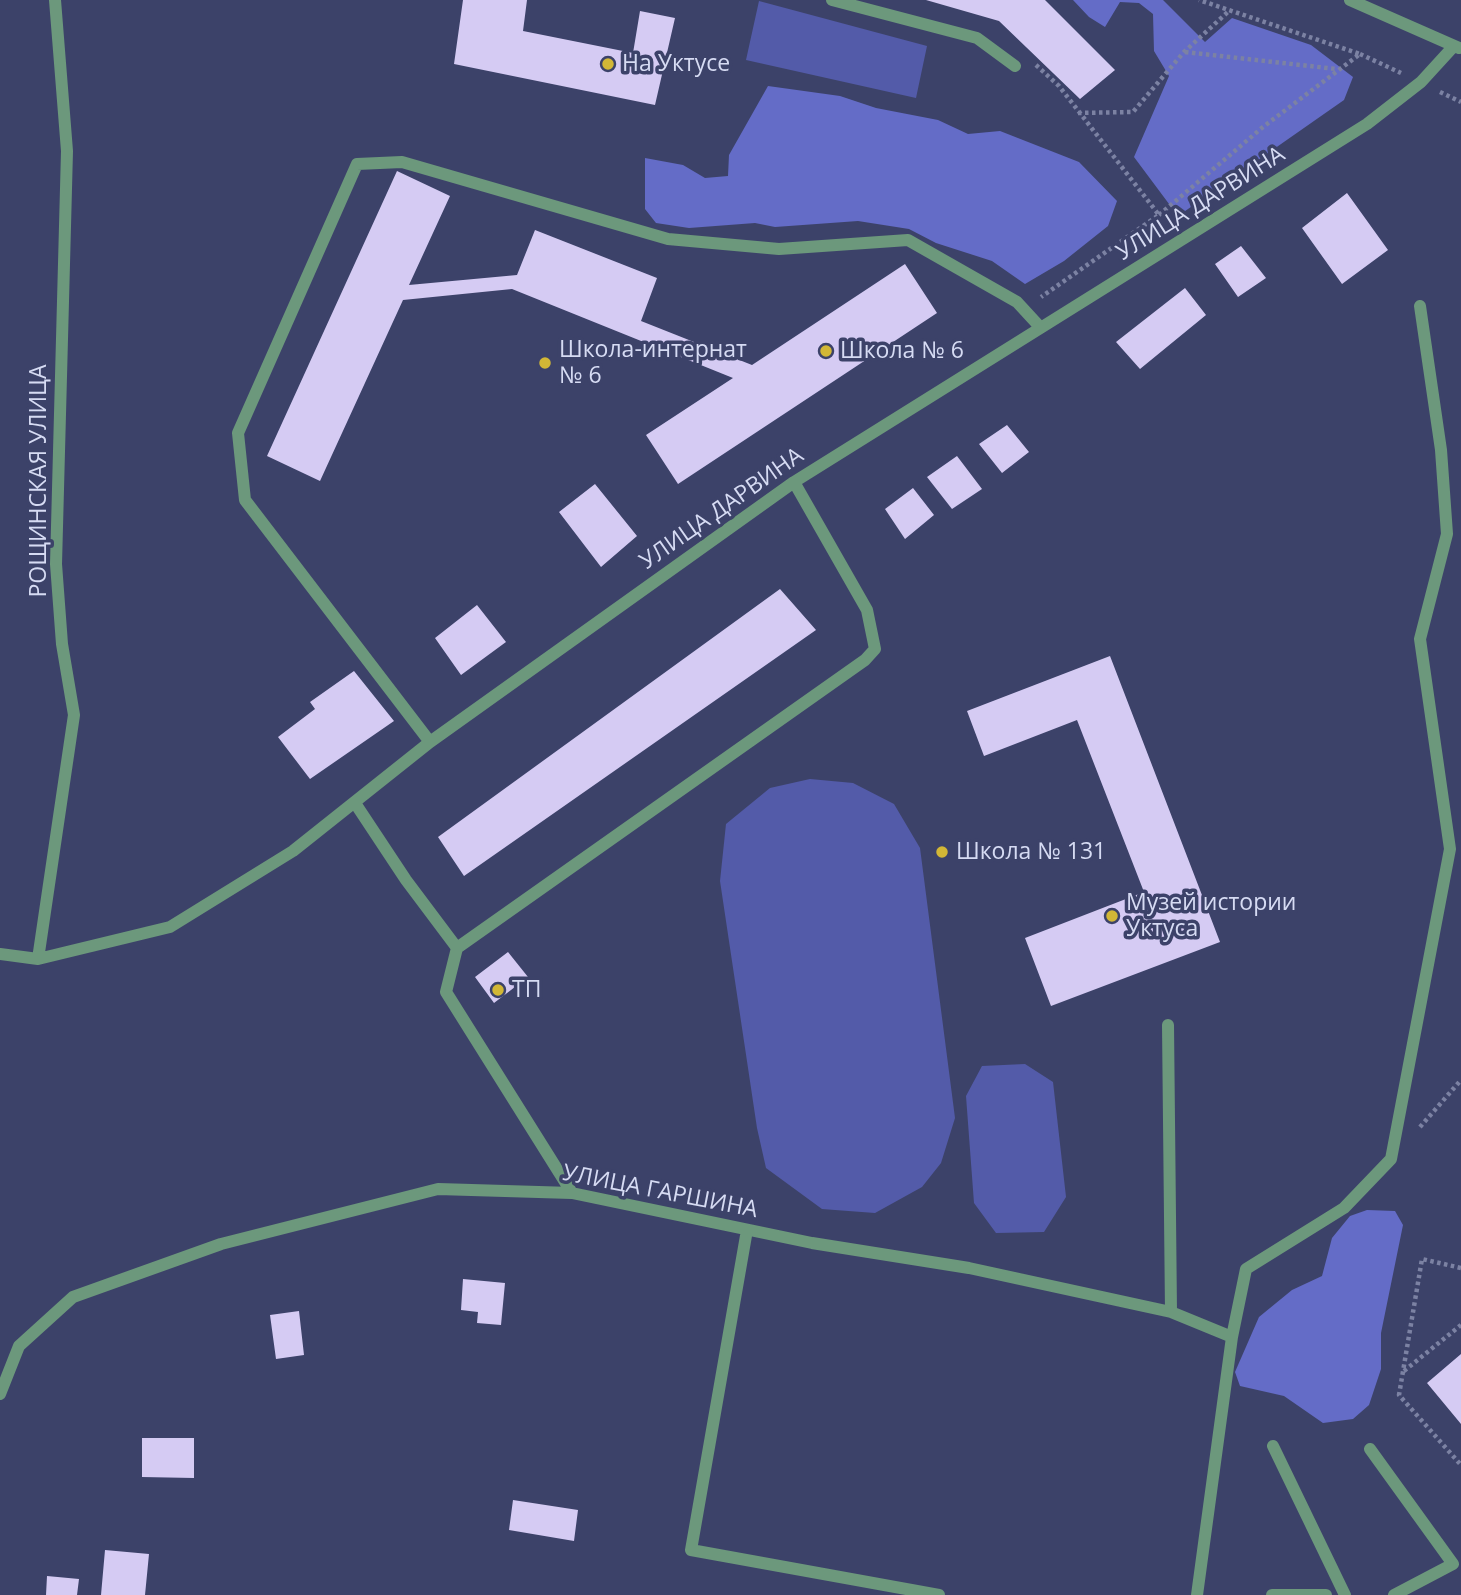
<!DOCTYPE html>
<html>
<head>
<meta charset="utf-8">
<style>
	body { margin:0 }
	canvas { display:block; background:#3c4269 }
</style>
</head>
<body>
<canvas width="1461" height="1595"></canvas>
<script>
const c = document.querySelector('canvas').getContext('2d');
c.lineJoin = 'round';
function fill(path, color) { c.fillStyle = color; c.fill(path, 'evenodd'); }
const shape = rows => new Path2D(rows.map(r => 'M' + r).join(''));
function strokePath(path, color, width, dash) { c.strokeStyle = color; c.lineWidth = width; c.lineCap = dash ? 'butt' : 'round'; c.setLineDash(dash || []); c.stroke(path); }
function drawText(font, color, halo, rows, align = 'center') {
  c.font = font + ' "Open Sans",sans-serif'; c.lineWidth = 7; c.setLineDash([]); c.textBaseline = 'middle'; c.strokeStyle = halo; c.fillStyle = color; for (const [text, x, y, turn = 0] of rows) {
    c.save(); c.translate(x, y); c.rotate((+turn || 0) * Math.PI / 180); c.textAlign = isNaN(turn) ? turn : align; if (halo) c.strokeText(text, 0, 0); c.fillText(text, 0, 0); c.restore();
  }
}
fill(shape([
	[759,1,927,46,916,98,746,60],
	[810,779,853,783,894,804,920,848,955,1118,941,1163,922,1187,875,1213,822,1209,766,1168,757,1128,720,881,726,824,770,788],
	[1025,1064,1053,1082,1066,1197,1044,1232,996,1233,974,1203,966,1096,982,1066]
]), '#535ba9');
fill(shape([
	[1073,0,1163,0,1205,42,1232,18,1311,45,1353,77,1344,100,1178,216,1134,157,1169,76,1154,51,1153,14,1139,3,1120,2,1105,27,1089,17],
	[768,86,840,96,876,108,938,120,968,134,1000,131,1079,162,1117,201,1108,226,1064,261,1025,284,992,261,936,243,909,229,858,221,775,227,755,223,689,228,656,223,645,209,645,158,683,165,705,178,728,176,729,155],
	[1367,1210,1395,1211,1403,1225,1381,1333,1381,1369,1369,1405,1353,1419,1323,1423,1284,1396,1240,1386,1235,1372,1259,1317,1292,1290,1322,1276,1332,1238,1350,1216]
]), '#646cc7');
fill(shape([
	[463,0,527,0,523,31,633,53,640,11,675,18,655,105,454,64],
	[926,0,1045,0,1115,70,1080,99,999,21],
	[397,171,450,196,409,285,517,275,535,230,657,278,641,321,752,365,905,264,937,313,678,484,646,435,733,378,512,289,403,300,320,481,267,456],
	[1347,193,1388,250,1342,284,1302,228],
	[1241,246,1266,278,1238,297,1215,264],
	[1185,288,1206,315,1140,369,1116,342],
	[1007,425,1029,452,1002,473,979,444],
	[957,456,982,489,952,509,927,477],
	[595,484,637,536,601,567,559,512],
	[913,488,934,515,905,539,885,509],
	[780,589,816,630,464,876,438,837],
	[477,605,506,642,461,675,435,638],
	[1110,656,1220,942,1051,1006,1025,938,1144,892,1077,720,984,756,967,711],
	[354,671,394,721,310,779,278,737,315,709,310,702],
	[508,952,528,977,494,1003,475,977],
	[463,1279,505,1283,501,1325,477,1323,478,1312,461,1310],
	[299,1311,304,1355,276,1359,270,1315],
	[1461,1354,1461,1424,1427,1383],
	[142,1438,194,1438,194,1478,142,1477],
	[513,1500,578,1510,574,1541,509,1530],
	[105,1550,149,1554,145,1595,101,1595],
	[47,1576,79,1579,77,1595,46,1595]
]), '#d5cbf3');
strokePath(shape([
	[1185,52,1336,69],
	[1360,54,1401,73],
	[1036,65,1059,86,1159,215,1041,297],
	[1440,92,1461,102],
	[1078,113,1133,112,1184,52,1230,10],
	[1159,215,1263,127,1360,54,1199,0],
	[1420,1127,1461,1080],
	[1461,1268,1422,1259,1399,1395,1461,1465],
	[1404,1371,1461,1325]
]), '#7c82a3', 4.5, [3.5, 3.5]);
strokePath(shape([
	[832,0,977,38,1015,66],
	[1350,0,1459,48],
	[430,742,245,500,238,433,357,164,402,162,668,239,779,249,908,240,1017,302,1040,327],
	[355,803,406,880,457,948,446,992,572,1193],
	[457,948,865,660,875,649,867,610,794,482],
	[0,954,38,959,170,927,293,851,430,742,794,482,1367,124,1421,82,1453,47],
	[38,959,74,715,62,644,56,564,67,151,55,0],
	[1168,1025,1171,1312],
	[747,1230,691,1550,939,1595],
	[0,1394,19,1346,73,1297,221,1244,438,1189,572,1193,812,1243,969,1268,1171,1312,1232,1337],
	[1273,1446,1345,1595],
	[1370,1449,1453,1564,1394,1595],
	[1197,1595,1232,1337,1246,1269,1344,1208,1391,1159,1450,849,1420,639,1447,534,1441,450,1420,306],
	[1272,1595,1326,1595]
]), '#6c987c', 12);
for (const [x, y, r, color] of [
	[608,64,7,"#d2b736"],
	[826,351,7,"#d2b736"],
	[545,363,7,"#d2b736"],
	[942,852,7,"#d2b736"],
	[1112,916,7,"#d2b736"],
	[498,990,7,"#d2b736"]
]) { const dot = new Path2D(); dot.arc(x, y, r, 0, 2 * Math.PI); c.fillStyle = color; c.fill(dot); strokePath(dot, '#3c4269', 2.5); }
drawText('23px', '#d6dbf3', '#3c4269', [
	["На Уктусе",622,64],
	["Школа-интернат",559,350],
	["№ 6",559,376],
	["Школа № 6",840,351],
	["Школа № 131",956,852],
	["Музей истории",1126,903],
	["Уктуса",1126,929],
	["ТП",512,990]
], 'left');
drawText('23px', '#d6dbf3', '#3c4269', [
	["УЛИЦА ДАРВИНА",1201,204,-32],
	["РОЩИНСКАЯ УЛИЦА",39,481,-90],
	["УЛИЦА ДАРВИНА",722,509,-35],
	["УЛИЦА ГАРШИНА",660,1192,11]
]);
</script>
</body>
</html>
